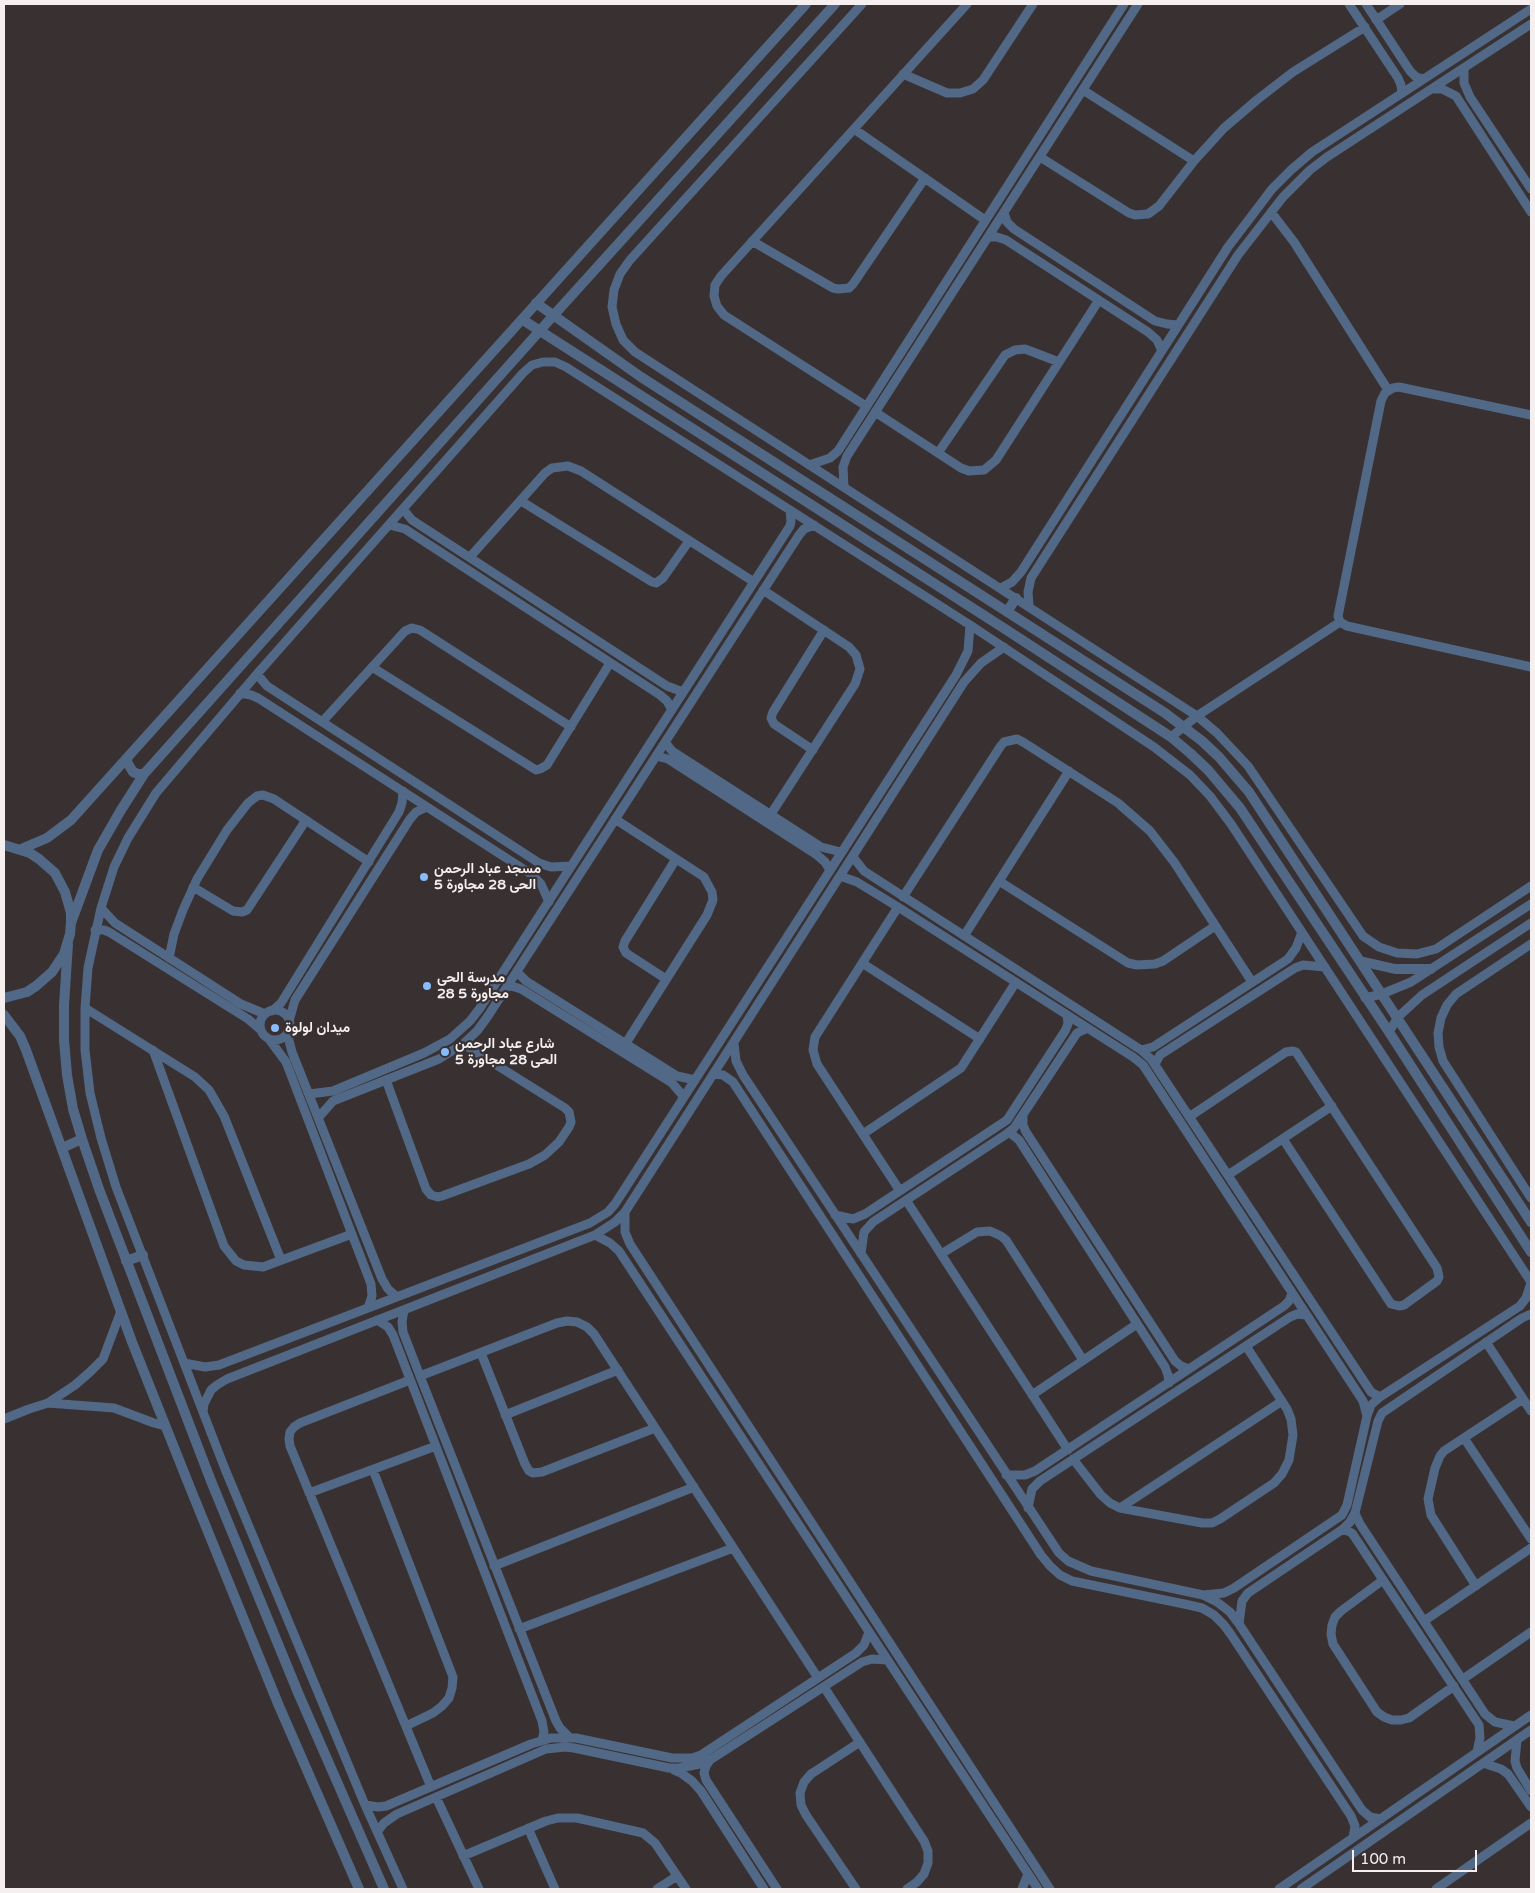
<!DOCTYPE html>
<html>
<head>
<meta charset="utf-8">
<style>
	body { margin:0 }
	#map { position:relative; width:1535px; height:1893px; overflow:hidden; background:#393131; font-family:"Varela Round",sans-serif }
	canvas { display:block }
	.frame { position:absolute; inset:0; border:5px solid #f5efef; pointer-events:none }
	.scale { position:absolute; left:1352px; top:1850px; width:125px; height:22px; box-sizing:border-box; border:2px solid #f5efef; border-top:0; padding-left:6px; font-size:15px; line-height:18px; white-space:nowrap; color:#f5efef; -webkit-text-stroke:4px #393131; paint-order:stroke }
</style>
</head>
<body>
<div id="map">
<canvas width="1535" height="1893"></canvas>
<div class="frame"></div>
<div class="scale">100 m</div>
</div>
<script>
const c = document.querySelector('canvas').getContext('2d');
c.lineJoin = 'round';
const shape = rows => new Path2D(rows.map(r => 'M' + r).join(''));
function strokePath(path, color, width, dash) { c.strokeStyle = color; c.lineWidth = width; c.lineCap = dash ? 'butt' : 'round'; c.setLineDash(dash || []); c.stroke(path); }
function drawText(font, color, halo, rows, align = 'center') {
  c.font = font + ' "Varela Round",Vazirmatn,sans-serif'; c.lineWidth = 4.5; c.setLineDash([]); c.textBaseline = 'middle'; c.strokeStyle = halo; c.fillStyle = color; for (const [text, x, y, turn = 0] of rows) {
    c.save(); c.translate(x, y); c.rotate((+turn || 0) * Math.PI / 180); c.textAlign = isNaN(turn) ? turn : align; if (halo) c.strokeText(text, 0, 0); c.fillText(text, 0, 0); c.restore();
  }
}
strokePath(shape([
	[862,4,630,260,620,274,614,290,612,307,616,324,623,340,635,352,1197,716,1217,733,1248,766,1363,936,1379,947,1397,953,1417,954,1436,949,1531,886],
	[1349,4,1398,78,1401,85,1402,93],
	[1366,4,1410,71,1416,77,1424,79],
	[1376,20,1400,4],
	[1464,68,1464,83,1470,97,1531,189],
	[903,74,947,93,960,93,973,89,983,80,1033,4],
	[1433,89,1442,89,1456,96,1531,212],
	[1083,90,1194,161],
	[854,129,985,220],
	[1040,157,1129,213,1135,215,1148,214,1159,206,1194,161,1224,128,1258,99,1293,72,1365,27],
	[1271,212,1294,242,1388,390],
	[1004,213,1007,222,1014,229,1155,321,1167,324,1178,325],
	[988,237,997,237,1006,240,1148,332,1157,340,1162,351],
	[752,241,833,288,838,289,849,288,853,284,925,178],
	[866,406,724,315,717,306,714,296,715,285,721,276,967,4],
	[875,412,961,468,969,471,984,470,996,460,1099,300],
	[1531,415,1399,387,1393,388,1385,393,1381,401,1338,616,1340,622,1347,626,1531,667],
	[938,453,1005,355,1015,350,1025,349,1059,362],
	[809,465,830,458,838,451,1124,4],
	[844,487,843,467,847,456,1138,4],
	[521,501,652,582,656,583,663,578,689,541],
	[403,509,412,520,667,686,683,692],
	[389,525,405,529,660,695,667,701,672,710],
	[470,557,545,473,552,468,568,466,581,471,754,582],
	[1001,588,1012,582,1021,572,1228,247,1272,189,1291,170,1312,152,1531,9],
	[763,590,849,647,856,655,860,669,855,684,771,814],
	[1029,606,1028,592,1031,578,1238,255,1283,197,1310,170,1327,157,1531,24],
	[372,667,536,770,540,769,547,765,610,663],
	[257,674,267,686,539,863,551,867,571,866],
	[240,693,251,695,258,698,531,874,541,884,549,902],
	[322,722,405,631,412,628,420,630,571,727],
	[1171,737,1197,716,1340,622],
	[665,742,672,751,821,847,841,852],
	[813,750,774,724,771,718,773,712,824,630],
	[656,756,668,759,817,855,825,862,830,870],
	[615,819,704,877,712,892,713,900,707,915,626,1043],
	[853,857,864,871,1141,1050,1151,1059,1371,1392,1380,1397],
	[840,876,857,882,898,907,1133,1057,1143,1065,1363,1401,1367,1416],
	[999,881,1128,963,1137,965,1155,964,1163,961,1215,926],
	[193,887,233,911,242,912,247,910,306,820],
	[903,897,1000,747,1004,742,1017,739,1023,742,1118,803,1150,831,1174,862,1252,982],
	[898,907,815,1037,813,1050,817,1064,900,1191],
	[101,908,115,923,241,1004,265,1014],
	[95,930,104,930,109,932,248,1019,261,1030],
	[964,936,1069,771],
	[1531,944,1456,994,1447,1005,1441,1018,1438,1033,1439,1047,1443,1061,1531,1198],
	[169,958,174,934,183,910,197,879,227,830,248,803,257,796,263,795,274,799,369,862],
	[862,963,980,1039],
	[517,972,526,981,677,1076,695,1080],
	[666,979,626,953,623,947,625,941,676,859],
	[508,985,521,989,672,1083,684,1097],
	[1365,998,1382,994,1411,982,1531,904],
	[85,1008,195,1077,209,1090,224,1116,281,1260],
	'260 1025a15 15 0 1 1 30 0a15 15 0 1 1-30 0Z',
	[272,1011,281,1003,399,812,402,803,403,791],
	[289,1021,295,1000,410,819,416,812,427,807],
	[1389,1032,1398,1017,1422,995,1531,923],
	[287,1033,292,1052,382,1279,388,1289,397,1297],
	[269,1039,286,1062,371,1284,372,1296,368,1308],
	[734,1043,736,1061,743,1075,1059,1553,1068,1561,1091,1571,1203,1595,1217,1602,1230,1612,1239,1624,1362,1810,1370,1817,1381,1819],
	[153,1050,224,1246,236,1261,244,1265,263,1267,352,1234],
	[1141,1050,1153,1047,1288,959,1296,948,1302,932],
	[1155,1064,1160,1055,1295,968,1303,965,1325,967],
	[713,1074,723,1075,733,1082,1041,1555,1050,1566,1060,1575,1072,1581,1189,1605,1202,1608,1214,1615,1224,1625,1232,1636,1351,1816,1355,1826,1353,1838],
	[386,1080,426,1189,431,1195,438,1197,442,1196,529,1164,545,1155,559,1142,569,1127,571,1122,569,1112,565,1108,463,1044],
	[309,1094,333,1091,424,1053,450,1039,470,1021,480,1008,790,526,791,521,790,510],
	[1023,1116,1023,1125,1026,1132,1175,1361,1181,1366,1189,1369],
	[1189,1117,1286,1052,1293,1051,1296,1052,1437,1268,1439,1277,1437,1281,1404,1305,1399,1306,1391,1304,1283,1139],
	[318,1118,333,1101,439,1059,463,1044,477,1031,488,1016,799,535,804,529,814,525],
	[1009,1132,1019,1140,1165,1367,1168,1375,1169,1383],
	[863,1134,961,1068,1016,982],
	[1228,1175,1332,1106],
	[906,1200,1068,1450],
	[625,1212,625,1232,630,1244,1050,1889],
	[835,1215,853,1219,865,1214,1007,1120,1065,1031,1068,1024,1067,1015],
	[595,1235,610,1243,619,1251,1038,1889],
	[861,1254,864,1232,873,1222,1005,1135,1014,1128,1077,1033,1088,1028],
	[941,1254,977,1232,990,1231,1001,1236,1006,1240,1083,1360],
	[404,1310,402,1322,403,1332,420,1376,556,1721,560,1728,569,1737],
	[377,1320,388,1327,393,1335,542,1721,544,1732,542,1740],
	[1486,1342,1531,1411],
	[481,1353,525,1464,529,1471,533,1473,542,1472,655,1428],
	[184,1363,205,1367,219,1365,590,1223,608,1212,615,1204,956,675,968,651,970,625],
	[420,1376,557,1323,567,1321,577,1322,587,1327,594,1334,818,1678],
	[410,1380,300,1423,294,1427,290,1432,289,1439,290,1446,431,1787],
	[1032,1395,1137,1324],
	[48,1403,114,1408,154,1423,165,1426],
	[203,1412,204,1404,211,1390,217,1385,227,1379,595,1235,615,1222,625,1212,964,682,981,663,1004,647],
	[505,1415,618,1370],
	[4,1419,29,1409,48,1403,75,1385,90,1372,103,1359,121,1311],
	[1464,1438,1531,1539],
	[1073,1459,1101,1495,1110,1503,1120,1508,1202,1523,1212,1523,1220,1519,1274,1483,1282,1474,1289,1460,1293,1435,1291,1419,1287,1409,1246,1346],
	[373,1470,453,1677,452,1688,449,1698,442,1706,433,1713,406,1726],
	[1006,1475,1025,1475,1035,1471,1284,1306,1289,1301,1292,1293],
	[309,1493,436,1446],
	[1028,1508,1032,1489,1040,1481,1290,1317,1297,1314,1306,1315],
	[1120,1508,1282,1401],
	[1355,1513,1360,1524,1485,1714,1495,1722,1514,1726],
	[1343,1529,1352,1533,1479,1725,1480,1738,1477,1752],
	[494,1566,694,1487],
	[1383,1580,1341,1611,1335,1617,1332,1625,1331,1634,1333,1644,1377,1712,1384,1717,1392,1720,1401,1720,1409,1718,1454,1686],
	[1476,1586,1431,1515,1428,1499,1435,1468,1440,1456,1444,1451,1523,1399],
	[1203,1595,1224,1593,1234,1588,1342,1515,1347,1505,1367,1416,1371,1405,1380,1397,1520,1306,1526,1298,1531,1283],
	[1424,1621,1531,1548],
	[1239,1624,1242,1601,1248,1593,1343,1529,1350,1522,1355,1513,1378,1421,1382,1413,1522,1318,1531,1314],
	[519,1629,733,1548],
	[1463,1679,1531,1632],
	[824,1687,924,1841,928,1851,928,1863,924,1874,917,1882,907,1889],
	[1517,1740,1515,1761,1517,1768,1531,1791],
	[710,1760,706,1766,704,1773,706,1780,777,1889],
	[1483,1763,1501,1769,1508,1774,1531,1807],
	[674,1770,681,1773,692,1781,701,1791,764,1889],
	[436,1797,479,1889],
	[365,1805,378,1807,386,1806,531,1744,551,1738,576,1738,672,1758,692,1758,701,1755,856,1653,864,1645,869,1632],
	[528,1828,555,1889],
	[377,1832,384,1823,397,1814,546,1749,565,1747,574,1748,669,1768,679,1768,700,1764,710,1760,862,1662,872,1659,887,1660],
	[463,1856,546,1821,558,1818,577,1818,643,1833,655,1843,686,1889],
	[403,1889,365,1805,225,1469,116,1187,101,1138,90,1093,85,1050,85,1008,88,968,101,908,114,867,128,838,156,793,257,674,523,373,532,365,543,362,555,362,566,367,970,625,1154,747,1190,775,1210,796,1231,824,1531,1282],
	[657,1889,677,1876],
	[856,1889,806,1815,801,1805,800,1793,804,1782,811,1774,860,1742],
	[1022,1889,1028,1874],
	[1279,1889,1531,1715],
	[1301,1889,1531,1730],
	[1436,1889,1531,1823]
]), '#516987', 9);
strokePath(shape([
	[536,303,641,377,1165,713,1202,741,1219,757,1249,792,1531,1222],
	[523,320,1002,627,1171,737,1190,753,1208,770,1240,808,1389,1032,1531,1252],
	[1007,612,1016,598],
	[127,758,127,762,133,772,138,774,144,774],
	[4,845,30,853,39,859,55,873,65,892,71,913,71,923,70,934,64,954,52,972,36,986,27,992,4,998],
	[21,849,47,838,71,820,806,4],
	[71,923,98,850,121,810,144,774,553,316,835,4],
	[68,944,64,1005,64,1040,67,1075,73,1109,82,1139,99,1189,211,1481,299,1695,384,1889],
	[1360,961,1395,969,1431,969],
	[4,1015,20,1036,26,1050,132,1342,191,1490,279,1706,359,1889],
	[62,1148,82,1139],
	[126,1261,143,1255]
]), '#516987', 10);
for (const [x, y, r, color] of [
	[424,877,5,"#87bbfb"],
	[427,986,5,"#87bbfb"],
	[275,1028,5,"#87bbfb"],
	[445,1052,5,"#87bbfb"]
]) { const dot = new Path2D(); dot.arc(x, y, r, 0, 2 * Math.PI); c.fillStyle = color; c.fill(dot); strokePath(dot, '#393131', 2); }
drawText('bold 14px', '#f5efef', '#393131', [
	["مسجد عباد الرحمن",434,869],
	["الحى 28 مجاورة 5",434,885],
	["مدرسة الحى",437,978],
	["28 مجاورة 5",437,994],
	["ميدان لولوة",285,1028],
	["شارع عباد الرحمن",455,1044],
	["الحى 28 مجاورة 5",455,1060]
], 'left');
</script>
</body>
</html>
